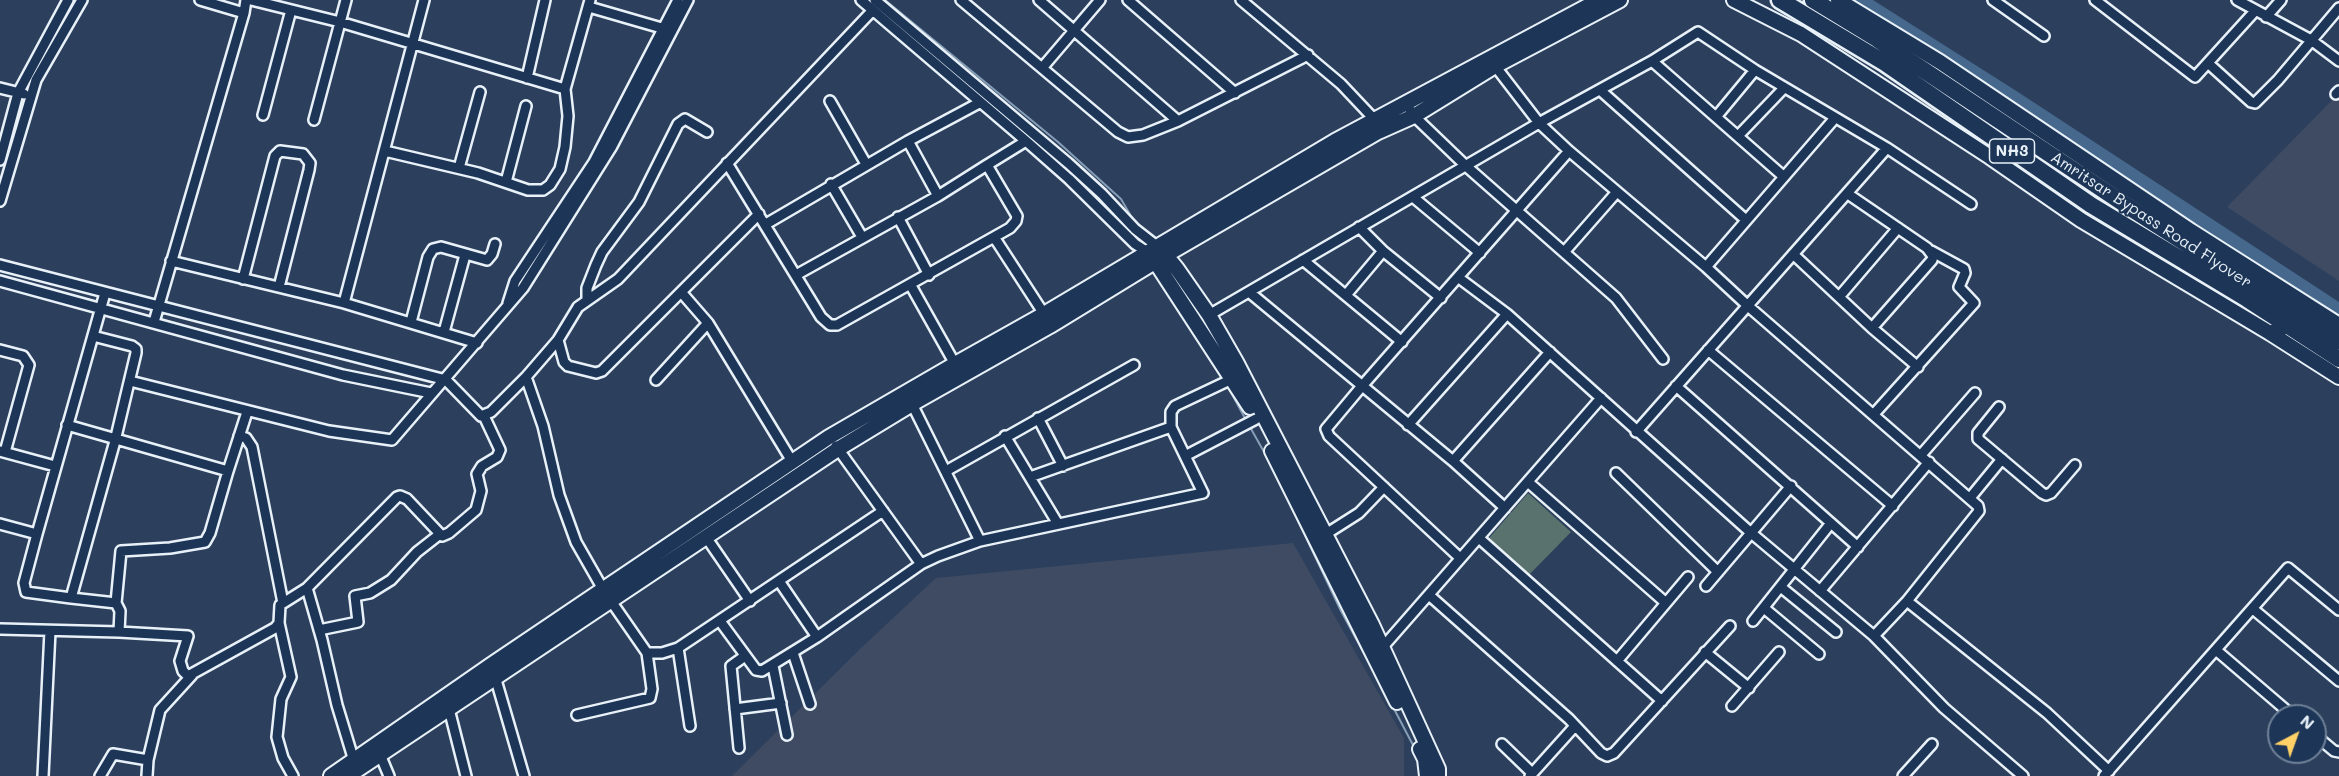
<!DOCTYPE html>
<html>
<head>
<meta charset="utf-8">
<style>
	body { margin:0 }
	#map { position:relative; width:2339px; height:776px; overflow:hidden; background:#2c3f5c; font-family:Mali,sans-serif }
	canvas { display:block }
	.north { position:absolute; left:2267px; top:704px; width:60px; height:60px; box-sizing:border-box; background:#1d3557; border:2px solid #6e8097; border-radius:50%; rotate:41deg; font-size:16px; font-weight:700; line-height:24px; text-align:center; color:#e8f1f8 }
	.north::after { content:''; display:block; margin:auto; width:21px; height:27px; background:#ffd166; clip-path:polygon(50% 0,100% 100%,50% 72%,0 100%) }
</style>
</head>
<body>
<div id="map">
<canvas width="2339" height="776"></canvas>
<div class="north">N</div>
</div>
<script>
const c = document.querySelector('canvas').getContext('2d');
c.lineJoin = 'round';
function fill(path, color) { c.fillStyle = color; c.fill(path, 'evenodd'); }
const shape = rows => new Path2D(rows.map(r => 'M' + r).join(''));
function strokePath(path, color, width, dash) { c.strokeStyle = color; c.lineWidth = width; c.lineCap = dash ? 'butt' : 'round'; c.setLineDash(dash || []); c.stroke(path); }
function drawText(font, color, halo, rows, align = 'center') {
  c.font = font + ' Mali,sans-serif'; c.lineWidth = 4.5; c.setLineDash([]); c.textBaseline = 'middle'; c.strokeStyle = halo; c.fillStyle = color; for (const [text, x, y, turn = 0] of rows) {
    c.save(); c.translate(x, y); c.rotate((+turn || 0) * Math.PI / 180); c.textAlign = isNaN(turn) ? turn : align; if (halo) c.strokeText(text, 0, 0); c.fillText(text, 0, 0); c.restore();
  }
}
fill(shape([
	[2339,93,2339,281,2227,207],
	[1293,543,1404,738,1404,776,732,776,862,647,936,578]
]), '#3e4b62');
fill(shape([
	[1528,493,1571,532,1524,580,1484,544]
]), '#59726e');
strokePath(shape([
	[885,0,1058,142,1121,199,1135,223],
	[1227,385,1247,422],
	[1250,427,1273,468,1341,611,1385,692],
	[1392,705,1414,747]
]), '#869fb7', 2);
strokePath(shape([
	[1859,0,2012,97,2339,311]
]), '#45688c', 15);
const street = shape([
	[200,0,244,13],
	[251,0,340,22,565,89],
	[861,0,1026,141,1069,179,1135,244,1149,253],
	[875,0,1068,163,1102,194,1135,229,1158,247],
	[961,0,1118,132,1128,137,1143,135,1178,121,1308,55],
	[1039,0,1178,121],
	[1128,0,1235,93],
	[1241,0,1341,84,1374,119],
	[1993,0,2044,36],
	[2095,0,2195,77,2255,11],
	[2237,0,2311,40,2339,61],
	[589,7,665,29],
	[873,10,618,279,578,307,558,340,526,377,543,426,559,495,576,542,604,591,647,653,662,653,678,648,883,511],
	[2266,17,2281,0],
	[1652,61,1783,176],
	[1492,62,1539,123,1569,151,1706,267,1748,306,1978,506,1979,511,1907,601,1874,636],
	[2209,64,2251,102,2255,103,2278,80,2339,8],
	[1042,68,1100,0],
	[527,78,545,0],
	[0,88,24,94],
	[1600,90,1746,220],
	[2336,94,2339,91],
	[830,101,866,164],
	[1405,102,1414,116,1466,166,1616,298,1663,359],
	[263,115,291,10],
	[1716,117,1755,70],
	[314,120,346,0],
	[1738,136,1784,88],
	[385,151,478,173,528,190,543,190,550,185,560,169,565,147,568,116,565,89,590,0],
	[0,160,18,93,68,0],
	[727,163,821,317,830,325,837,325,994,237,1044,314],
	[459,168,480,92],
	[506,182,526,106],
	[831,184,862,237],
	[1848,194,1927,248,1933,256,1932,260,1872,328],
	[938,196,908,141,979,103],
	[1413,197,1480,253],
	[0,201,36,80,82,0],
	[759,214,681,292,708,323,793,463],
	[898,217,929,275],
	[766,224,908,141],
	[1359,227,1383,251,1441,298],
	[994,237,1010,228,1016,221,1017,216,987,165,1026,141],
	[1565,251,1616,193],
	[1793,254,1872,328,1918,367],
	[1303,260,1402,342],
	[171,261,344,303,477,343],
	[0,265,446,380,481,416,491,412,526,377],
	[1706,267,1835,118],
	[796,275,938,196,987,165],
	[1459,278,1507,314,1750,532,1874,636,1944,708,2023,776],
	[243,279,275,156,280,151,303,154,310,163,309,170,279,287],
	[0,281,343,375,431,393],
	[910,284,955,364],
	[1249,292,1453,461,1505,508],
	[1346,295,1383,251],
	[1839,297,1898,228],
	[587,300,587,288,596,265,602,252,639,202,678,124,685,119,707,132],
	[344,303,424,0],
	[508,303,515,281,594,162,678,0],
	[1209,315,1539,123,1652,61,1698,32,1755,70,1887,148,1971,204],
	[154,322,244,13,246,0],
	[411,322,428,257,433,249,441,247,487,260,492,254,495,244],
	[444,332,465,255],
	[558,340,564,362,568,366,596,373,602,371,681,292],
	[0,350,23,356,29,365,5,452],
	[1708,350,1893,506],
	[656,380,708,323],
	[130,381,329,431,392,440,523,288,612,146,688,0],
	[1676,386,1858,547],
	[912,404,980,541],
	[1999,407,1978,433,1978,439,2042,493,2046,495,2051,493,2075,465],
	[1874,414,1974,303,1959,287,1965,273,1964,269,1931,251],
	[1038,418,1063,466],
	[67,425,228,471,247,412],
	[1408,425,1507,314],
	[1636,432,1887,148],
	[239,436,246,438,252,447,283,603],
	[1005,436,1058,524],
	[836,446,921,564],
	[0,451,55,466],
	[1921,455,1975,393],
	[1185,456,1256,419],
	[1453,461,1550,352],
	[946,471,1134,365],
	[1616,473,1718,572],
	[1030,477,1171,427],
	[1528,482,1666,603],
	[1970,498,2002,459],
	[0,524,37,534,105,293],
	[37,534,24,583,26,592,71,598,115,441,136,353,136,349,132,346,93,336],
	[1326,534,1359,513,1384,487],
	[706,537,750,601],
	[1480,539,1662,701],
	[1460,558,1329,436,1326,429,1362,386,1569,151],
	[779,581,817,637],
	[1706,586,1791,486],
	[1782,588,1836,632],
	[1820,591,1929,462],
	[1429,595,1569,719,1601,753,1607,756,1614,753,1730,626],
	[1907,601,2047,713,2109,771],
	[116,603,121,551,170,548,205,542,210,533,228,471],
	[1764,608,1819,654],
	[2253,609,2339,681],
	[720,621,756,670,762,671,817,637,921,564,938,556,980,541,1203,493,1171,427,1171,412,1175,406,1232,379],
	[1753,621,1831,523],
	[279,623,291,677,281,699,277,737,283,758,293,776],
	[0,629,119,632,120,611,116,603,71,598],
	[319,630,358,622,355,596,370,593,391,580,417,552,440,534],
	[119,632,188,636,180,661,183,671,188,676,275,628,279,623,280,605,307,588],
	[678,648,690,726],
	[1382,648,1601,398],
	[2216,650,2293,716],
	[1705,652,1749,688],
	[793,653,810,704],
	[1617,661,1688,577],
	[773,666,787,735],
	[494,673,524,776],
	[448,705,466,776],
	[1732,706,1779,652],
	[735,709,781,703],
	[577,715,650,698,652,689,647,653],
	[2315,735,2334,751,2339,752],
	[1502,744,1532,773],
	[739,748,731,666,745,656],
	[379,752,389,776],
	[354,761,337,705,322,640,307,588,397,497,400,496,407,499,442,536,449,533,476,510,481,491,477,474,482,466,497,457,500,450,484,416],
	[43,776,50,631],
	[100,776,113,754,148,760],
	[147,776,148,760,160,710,192,675],
	[1530,776,1575,726],
	[1903,776,1932,744],
	[2104,776,2288,568,2339,610]
]);
const secondary = shape([
	[1734,0,1801,34,1990,157,2081,220,2270,333,2287,326],
	[1838,0,1940,62,2191,231,2339,325],
	[1160,248,1177,269,1209,315,1236,362,1372,625,1438,769,1438,776],
	[1151,255,1250,407],
	[2270,333,2339,377],
	[1272,451,1397,702],
	[1420,749,1425,759,1427,776],
	[331,776,491,665,829,437,955,364,1044,314,1335,141,1599,0],
	[348,776,838,449,912,404,1050,326,1166,255,1378,132,1414,116,1495,66,1620,0]
]);
const highway = shape([
	[1780,0,1885,63,2091,205,2247,299,2339,359],
	[1813,0,1877,39,2135,211,2339,341]
]);
strokePath(street, '#e8f1f8', 14);
strokePath(secondary, '#e8f1f8', 18);
strokePath(highway, '#e8f1f8', 21);
strokePath(street, '#1d3557', 9);
strokePath(secondary, '#1d3557', 14);
strokePath(highway, '#1d3557', 16);
for (const [x, y, w] of [
	[2012,151,45]
]) { const box = new Path2D(); box.roundRect(x - w / 2, y - 12, w, 24, 4.5); c.fillStyle = '#1d3557'; c.fill(box); strokePath(box, '#e8f1f8', 1.5); }
drawText('bold 15px', '#e8f1f8', null, [
	["NH3",2012,151]
]);
drawText('16px', '#e8f1f8', '#1d3557', [
	["Amritsar Bypass Road Flyover",2151,220,33]
]);
</script>
</body>
</html>
